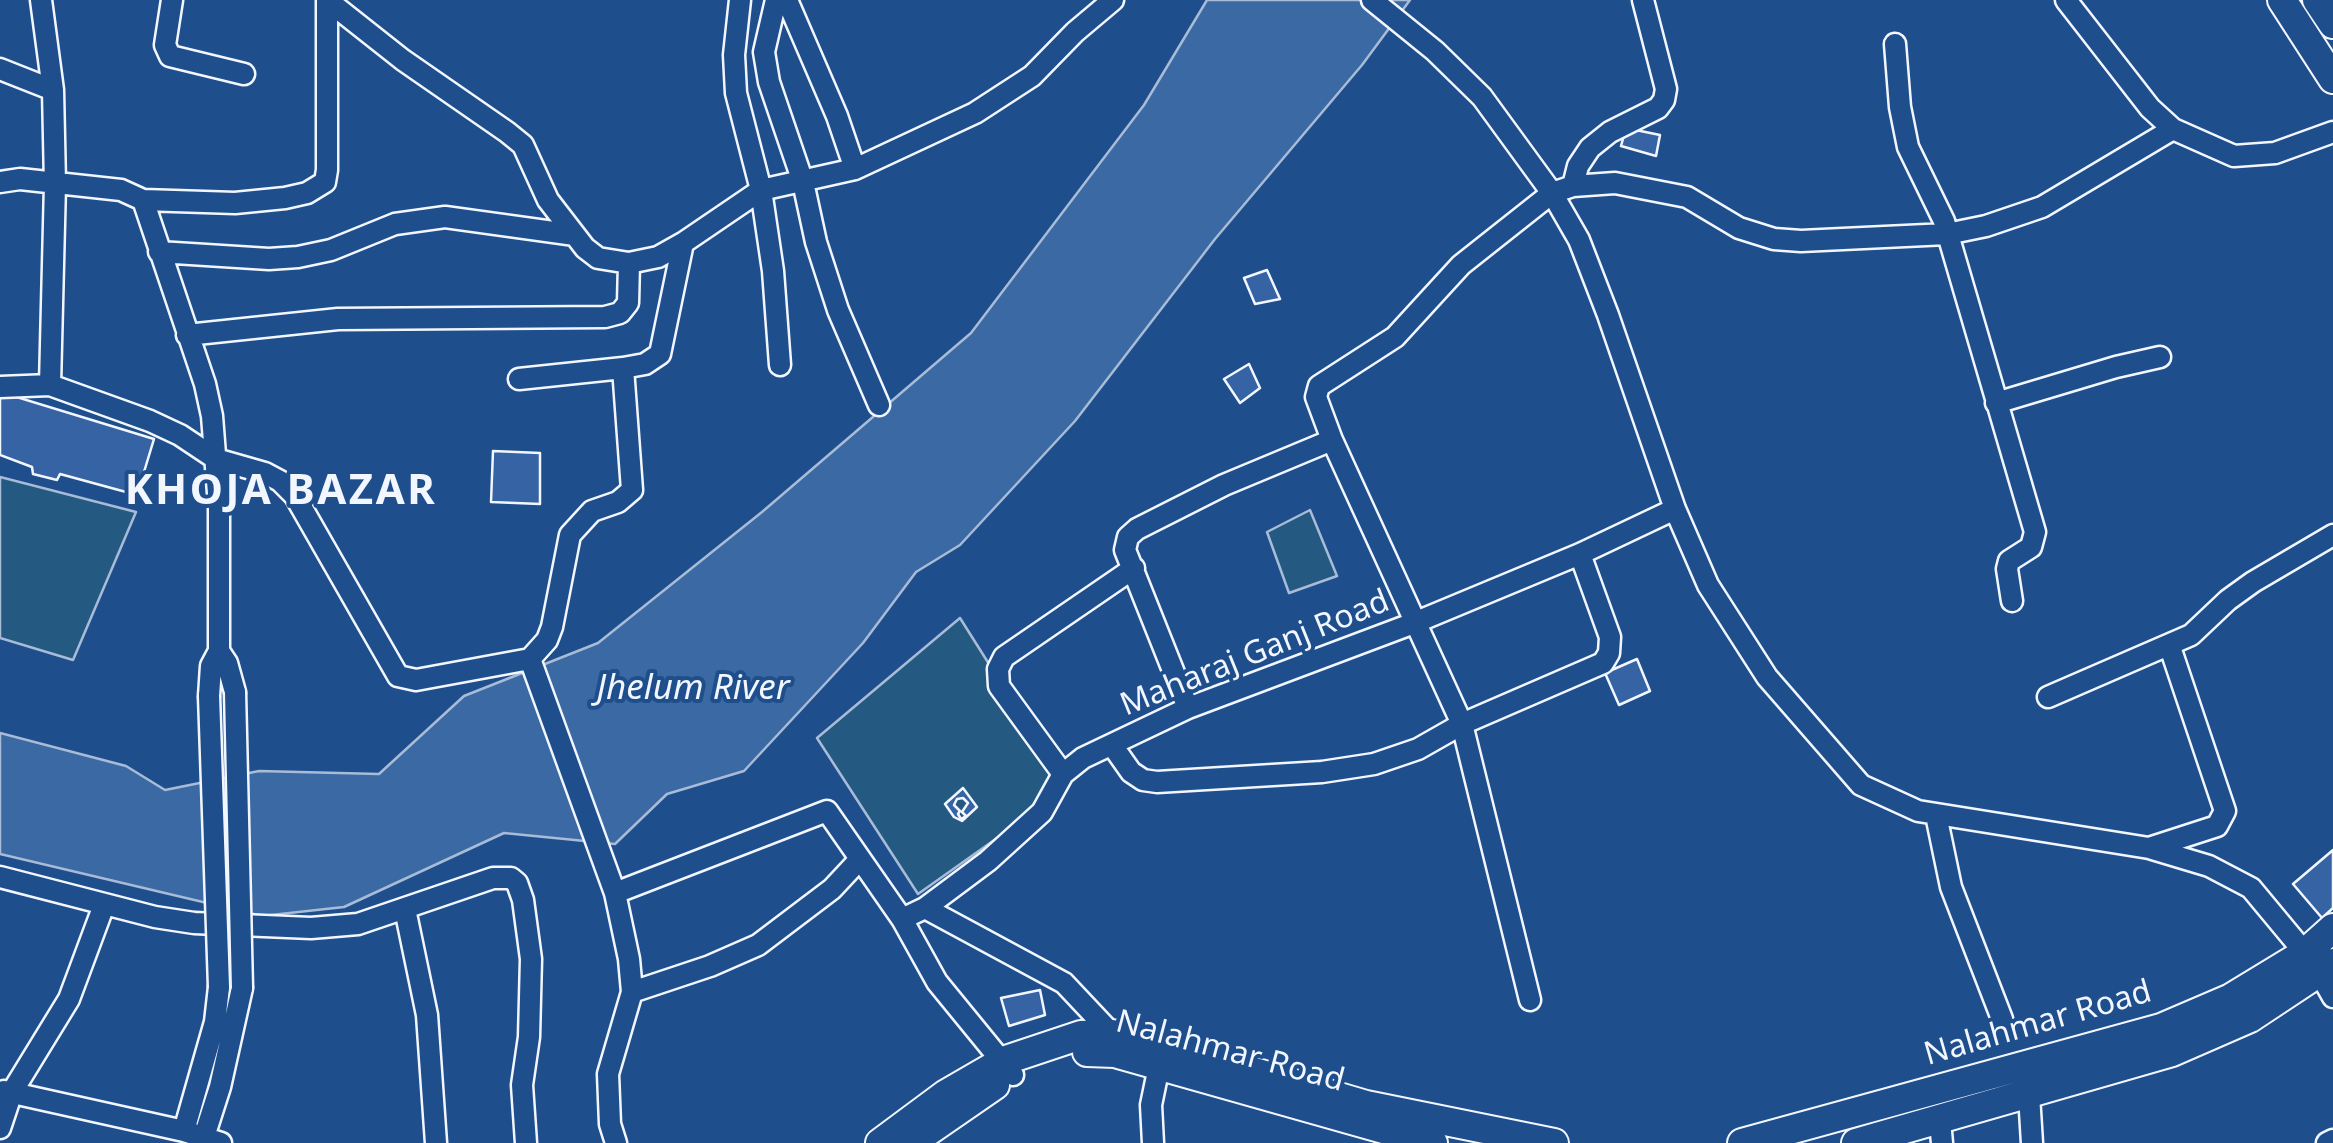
<!DOCTYPE html>
<html>
<head>
<meta charset="utf-8">
<style>
	body { margin:0 }
	canvas { display:block; background:#1f4e8c }
</style>
</head>
<body>
<canvas width="2333" height="1143"></canvas>
<script>
const c = document.querySelector('canvas').getContext('2d');
c.lineJoin = 'round';
function fill(path, color) { c.fillStyle = color; c.fill(path, 'evenodd'); }
const shape = rows => new Path2D(rows.map(r => 'M' + r).join(''));
function strokePath(path, color, width, dash) { c.strokeStyle = color; c.lineWidth = width; c.lineCap = dash ? 'butt' : 'round'; c.setLineDash(dash || []); c.stroke(path); }
function drawText(font, color, halo, rows, align = 'center') {
  c.font = font + ' "Noto Sans",sans-serif'; c.lineWidth = 8; c.setLineDash([]); c.textBaseline = 'middle'; c.strokeStyle = halo; c.fillStyle = color; for (const [text, x, y, turn = 0] of rows) {
    c.save(); c.translate(x, y); c.rotate((+turn || 0) * Math.PI / 180); c.textAlign = isNaN(turn) ? turn : align; if (halo) c.strokeText(text, 0, 0); c.fillText(text, 0, 0); c.restore();
  }
}
const green = shape([
	[0,477,136,512,73,660,0,638,0,477],
	[1310,510,1337,576,1289,593,1267,532,1310,510],
	[960,618,989,664,994,688,1058,777,1038,809,918,894,817,738,960,618]
]);
fill(green, '#245a82');
strokePath(green, '#a8bbd7', 2.5);
const water = shape([
	[1207,0,1410,0,1362,65,1215,239,1075,421,960,545,916,572,863,643,744,771,667,794,615,844,504,833,344,907,262,916,0,854,0,733,126,766,165,790,259,771,379,774,464,696,598,643,762,512,971,333,1144,105,1207,0]
]);
fill(water, '#3b69a3');
strokePath(water, '#a8bbd7', 2.5);
const building = shape([
	[1626,128,1660,135,1656,156,1621,146,1626,128],
	[1267,270,1280,299,1255,304,1244,278,1267,270],
	[1249,364,1260,388,1240,403,1224,379,1249,364],
	[0,392,154,439,137,495,60,474,57,480,33,474,32,467,0,455,0,392],
	[493,451,540,453,540,504,491,502,493,451],
	[1637,659,1650,691,1619,705,1605,673,1637,659],
	[963,788,977,807,962,821,954,817,945,804,963,788],
	[963,798,968,803,962,812,966,816,961,819,958,814,960,811,954,805,957,799,963,798],
	[2333,850,2333,908,2322,918,2293,884,2333,850],
	[1040,990,1045,1015,1009,1026,1001,998,1040,990]
]);
fill(building, '#3563a3');
strokePath(building, '#f2f6ff', 2.5);
const minor = shape([
	[41,0,53,90,55,184,50,385],
	[172,0,165,45,170,56,244,74],
	[327,0,403,60,507,132,523,145,548,200,585,248,598,258,629,263,658,257,683,243,761,190,855,169,975,113,1032,76,1075,32,1113,0],
	[740,0,734,55,736,93,761,190,773,271,780,365],
	[776,0,764,52,769,82,803,182,816,242,838,310,879,405],
	[787,0,837,116,855,169],
	[1372,0,1435,51,1482,97,1552,193,1579,240,1608,315,1675,509,1708,585,1767,677,1861,785,1918,811,2149,848,2209,866,2251,888,2305,953],
	[2066,0,2150,108,2173,129],
	[1895,44,1900,107,1908,147,1944,221,2035,532,2031,547,2009,561,2007,569,2012,601],
	[0,69,53,90],
	[0,182,20,179,121,190,143,200,205,384,212,416,219,506,219,651,227,663,235,692],
	[1573,186,1578,166,1590,148,1610,132,1658,108,1664,100,1666,89,1643,0],
	[143,200,235,203,285,198,307,193,325,182,327,170,327,0],
	[159,252,269,259,298,257,331,250,395,224,445,217,575,235],
	[187,335,338,319,605,317,620,313,628,303,629,263],
	[519,379,623,368],
	[0,387,50,385,150,421,180,435,216,459,265,473,280,481,295,496,398,676,416,680,530,659,547,640,552,627,570,535,592,511,618,502,632,490,623,368,645,364,660,354,683,243],
	[1996,403,2116,367,2160,357],
	[1332,440,1316,397,1319,386,1395,337,1461,265,1552,193,1573,186,1615,183,1687,197,1739,228,1774,239,1801,241,1947,234,1986,226,2042,207,2173,129,2234,156,2275,153,2333,132],
	[530,659,615,893,629,959,632,992,608,1074,610,1124,616,1143],
	[209,696,211,666,219,651],
	[2048,697,2191,635,2228,600,2253,582,2333,535],
	[1188,708,1125,550,1128,537,1137,529,1224,485,1332,440,1462,724,1530,1000],
	[1112,745,1131,772,1143,780,1157,782,1322,772,1374,764,1418,749,1462,724,1603,663,1609,653,1610,637,1580,554],
	[1063,774,999,686,998,669,1004,657,1134,568],
	[1936,815,1951,887,2002,1019],
	[2149,848,2217,826,2225,811,2170,647],
	[0,877,155,917,194,923,311,928,358,924,493,878,511,878,517,883,523,900,531,959,529,1037,522,1085,526,1143],
	[615,893,827,811,902,919,937,982,1013,1075],
	[925,908,1064,983,1112,1034],
	[405,909,427,1015,436,1143],
	[902,919,925,908,988,861,1042,812,1063,774,1083,758,1188,708,1414,623,1580,554,1675,509],
	[2320,974,2333,997],
	[632,992,710,966,758,945,832,889,860,859],
	[4,1091,184,1131,221,1143],
	[2029,1095,2032,1143],
	[1940,1121,1942,1143],
	[0,1128,12,1092,69,999,104,905],
	[184,1131,215,1022,219,987],
	[204,1137,220,1087,242,988],
	[1153,1143,1151,1105,1162,1052],
	[2327,1143,2333,1140]
]);
const major = shape([
	[2282,0,2333,79],
	[2317,0,2333,24],
	[1087,1052,1115,1053,1433,1143],
	[880,1143,946,1094,1003,1061,1081,1035,1112,1034,1139,1038,1366,1105,1554,1143],
	[911,1143,995,1085],
	[1742,1143,2161,1028,2231,998,2305,953,2333,928],
	[1856,1143,2172,1052,2250,1018,2333,963]
]);
strokePath(minor, '#f2f6ff', 25);
strokePath(major, '#f2f6ff', 32);
strokePath(minor, '#1f4e8c', 20);
strokePath(major, '#1f4e8c', 28);
const minorBridge = shape([
	[235,692,242,988],
	[209,696,219,987]
]);
strokePath(minorBridge, '#f2f6ff', 25, []);
strokePath(minorBridge, '#1f4e8c', 20);
drawText('32px', '#f2f6ff', '#1f4e8c', [
	["Maharaj Ganj Road",1255,654,-22],
	["Nalahmar Road",2038,1024,-16],
	["Nalahmar Road",1230,1052,15]
]);
drawText('italic 35px', '#f2f6ff', '#1f4e8c', [
	["Jhelum River",693,689]
]);
c.letterSpacing = '2.5px';
drawText('bold 42px', '#f2f6ff', '#1f4e8c', [
	["KHOJA BAZAR",281,492]
]);
c.letterSpacing = '0px';
</script>
</body>
</html>
